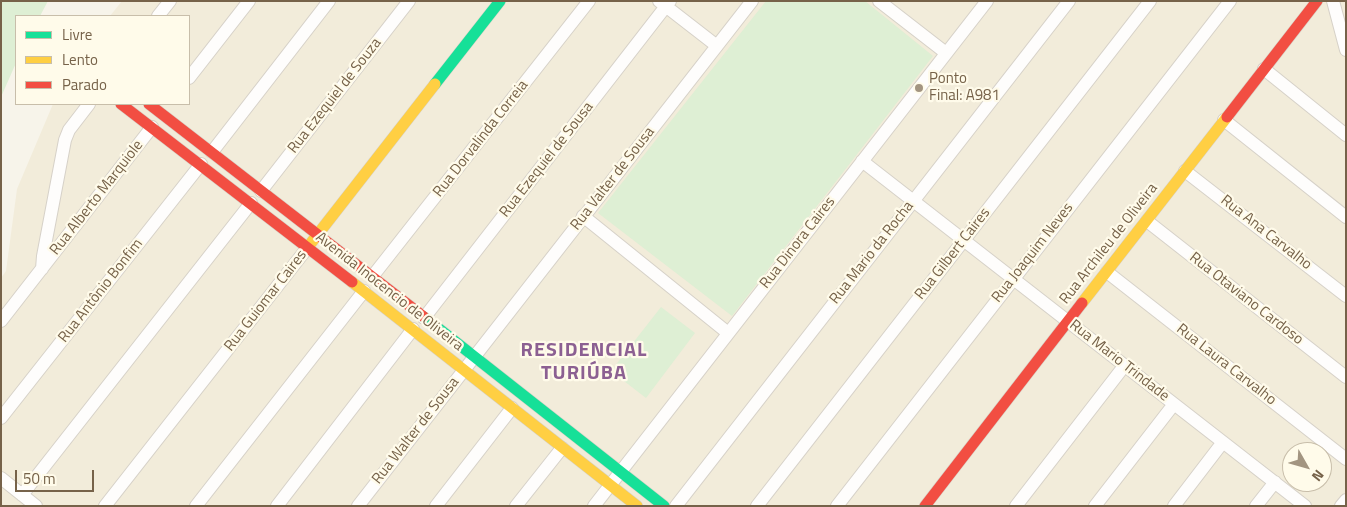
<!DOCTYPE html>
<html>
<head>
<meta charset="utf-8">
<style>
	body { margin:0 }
	#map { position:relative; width:1347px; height:507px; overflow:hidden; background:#f7f4ea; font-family:"Titillium Web",sans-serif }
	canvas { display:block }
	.frame { position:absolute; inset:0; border:2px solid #766249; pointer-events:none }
	.legend { position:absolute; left:15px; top:15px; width:175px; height:90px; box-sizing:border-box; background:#fffbea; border:1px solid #c8beaa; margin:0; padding:6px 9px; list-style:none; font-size:15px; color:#766249 }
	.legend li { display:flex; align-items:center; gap:10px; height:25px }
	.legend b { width:25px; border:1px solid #c8beaa }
	.north { position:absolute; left:1282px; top:442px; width:50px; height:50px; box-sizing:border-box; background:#fffbea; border:1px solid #c8beaa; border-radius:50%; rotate:128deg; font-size:14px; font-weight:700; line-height:20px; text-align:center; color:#766249 }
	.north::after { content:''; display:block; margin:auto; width:18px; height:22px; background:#a39581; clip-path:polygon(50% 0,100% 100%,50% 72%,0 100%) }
	.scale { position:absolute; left:15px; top:470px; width:79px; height:22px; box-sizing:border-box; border:2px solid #766249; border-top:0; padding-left:6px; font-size:15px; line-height:18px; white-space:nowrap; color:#766249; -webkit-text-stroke:4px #fffbea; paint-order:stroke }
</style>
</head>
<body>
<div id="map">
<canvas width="1347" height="507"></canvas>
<div class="frame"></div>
<ul class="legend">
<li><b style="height:6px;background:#16e098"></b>Livre</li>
<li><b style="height:6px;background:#ffcf43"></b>Lento</li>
<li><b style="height:6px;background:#f24e42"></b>Parado</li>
</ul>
<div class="north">N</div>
<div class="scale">50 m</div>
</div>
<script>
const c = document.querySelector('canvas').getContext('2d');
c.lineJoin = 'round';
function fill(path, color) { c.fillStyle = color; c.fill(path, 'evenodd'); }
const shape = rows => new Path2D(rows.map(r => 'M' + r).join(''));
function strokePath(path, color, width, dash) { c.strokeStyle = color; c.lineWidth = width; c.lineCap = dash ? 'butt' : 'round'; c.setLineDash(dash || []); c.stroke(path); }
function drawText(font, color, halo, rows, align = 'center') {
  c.font = font + ' "Titillium Web",sans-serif'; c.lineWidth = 4.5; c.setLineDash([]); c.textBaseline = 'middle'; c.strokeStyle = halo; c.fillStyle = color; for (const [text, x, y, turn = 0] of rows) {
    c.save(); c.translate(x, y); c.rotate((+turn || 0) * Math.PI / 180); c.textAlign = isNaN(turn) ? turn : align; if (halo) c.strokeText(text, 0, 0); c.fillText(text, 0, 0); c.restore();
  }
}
fill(shape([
	[122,1,1346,1,1346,506,1,506,1,278,6,271,17,189,53,104,189,104,189,16,110,16],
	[1292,452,1322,452,1322,482,1292,482]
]), '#f2ecda');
fill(shape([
	[1,1,48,1,40,16,16,16,16,63,1,97],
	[766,1,865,1,933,56,732,316,598,213],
	[661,307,695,333,646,398,611,371]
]), '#deefd4');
const street = shape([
	[659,1,717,46],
	[879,1,946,53],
	[1333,1,1346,50],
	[158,16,170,1],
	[1264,69,1346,135],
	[189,78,249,1],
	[1224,120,1346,217],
	[212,152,329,1],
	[862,161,1305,506],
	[1185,171,1346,296],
	[261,191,409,1],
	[583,216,728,333],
	[1147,221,1346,377],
	[42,269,43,256,65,140,69,130,89,104],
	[1107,272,1346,459],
	[372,277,589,1],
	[424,318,670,1],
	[1,321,152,127],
	[1,418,201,164],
	[1,478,36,506],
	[22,495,251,203],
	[105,506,308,247],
	[196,506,364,291],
	[277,506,413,329],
	[358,506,752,1],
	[436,506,512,408],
	[516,506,562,448],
	[594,506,987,1],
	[676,506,1069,1],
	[757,506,1150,1],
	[837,506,1230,1],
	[1016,506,1125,365],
	[1095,506,1174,404],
	[1174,506,1223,442],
	[1256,506,1275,482],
	[1341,506,1346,500]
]);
const fast = shape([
	[435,84,500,1],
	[424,317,664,506]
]);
const slow = shape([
	[311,243,435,84],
	[352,282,637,506],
	[1082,303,1227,117]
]);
const jam = shape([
	[121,104,352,282],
	[149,104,424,317],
	[1227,117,1317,1],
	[925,506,1082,303]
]);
strokePath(street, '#d6d1c8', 14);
strokePath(fast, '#d6d1c8', 12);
strokePath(slow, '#d6d1c8', 12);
strokePath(jam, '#d6d1c8', 12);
strokePath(street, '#fefdfc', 12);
strokePath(fast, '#16e098', 11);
strokePath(slow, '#ffcf43', 11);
strokePath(jam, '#f24e42', 11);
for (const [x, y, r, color] of [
	[919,88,5,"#a39581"]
]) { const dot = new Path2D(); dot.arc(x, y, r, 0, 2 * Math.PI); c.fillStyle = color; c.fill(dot); strokePath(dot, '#fffbea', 2); }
drawText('15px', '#766249', '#fffbea', [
	["Ponto",929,79],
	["Final: A981",929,96]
], 'left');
drawText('15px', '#766249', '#fffbea', [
	["Rua Ezequiel de Souza",335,96,-52],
	["Rua Dorvalinda Correia",481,139,-52],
	["Rua Ezequiel de Sousa",547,160,-52],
	["Rua Valter de Sousa",613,179,-52],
	["Rua Alberto Marquiole",97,198,-52],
	["Rua Ana Carvalho",1266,233,38],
	["Rua Dinora Caires",798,243,-52],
	["Rua Archileu de Oliveira",1109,244,-52],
	["Rua Mario da Rocha",872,253,-52],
	["Rua Joaquim Neves",1033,253,-52],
	["Rua Gilbert Caires",953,254,-52],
	["Rua Antônio Bonfim",101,291,-52],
	["Avenida Inocencio de Oliveira",389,292,38],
	["Rua Otaviano Cardoso",1246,299,38],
	["Rua Guiomar Caires",266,301,-52],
	["Rua Mario Trindade",1119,361,38],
	["Rua Laura Carvalho",1226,365,38],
	["Rua Walter de Sousa",416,431,-52]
]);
c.letterSpacing = '1px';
drawText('bold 20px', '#8c6092', '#fffbea', [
	["RESIDENCIAL",584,351],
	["TURIÚBA",584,374]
]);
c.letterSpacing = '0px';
</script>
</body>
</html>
